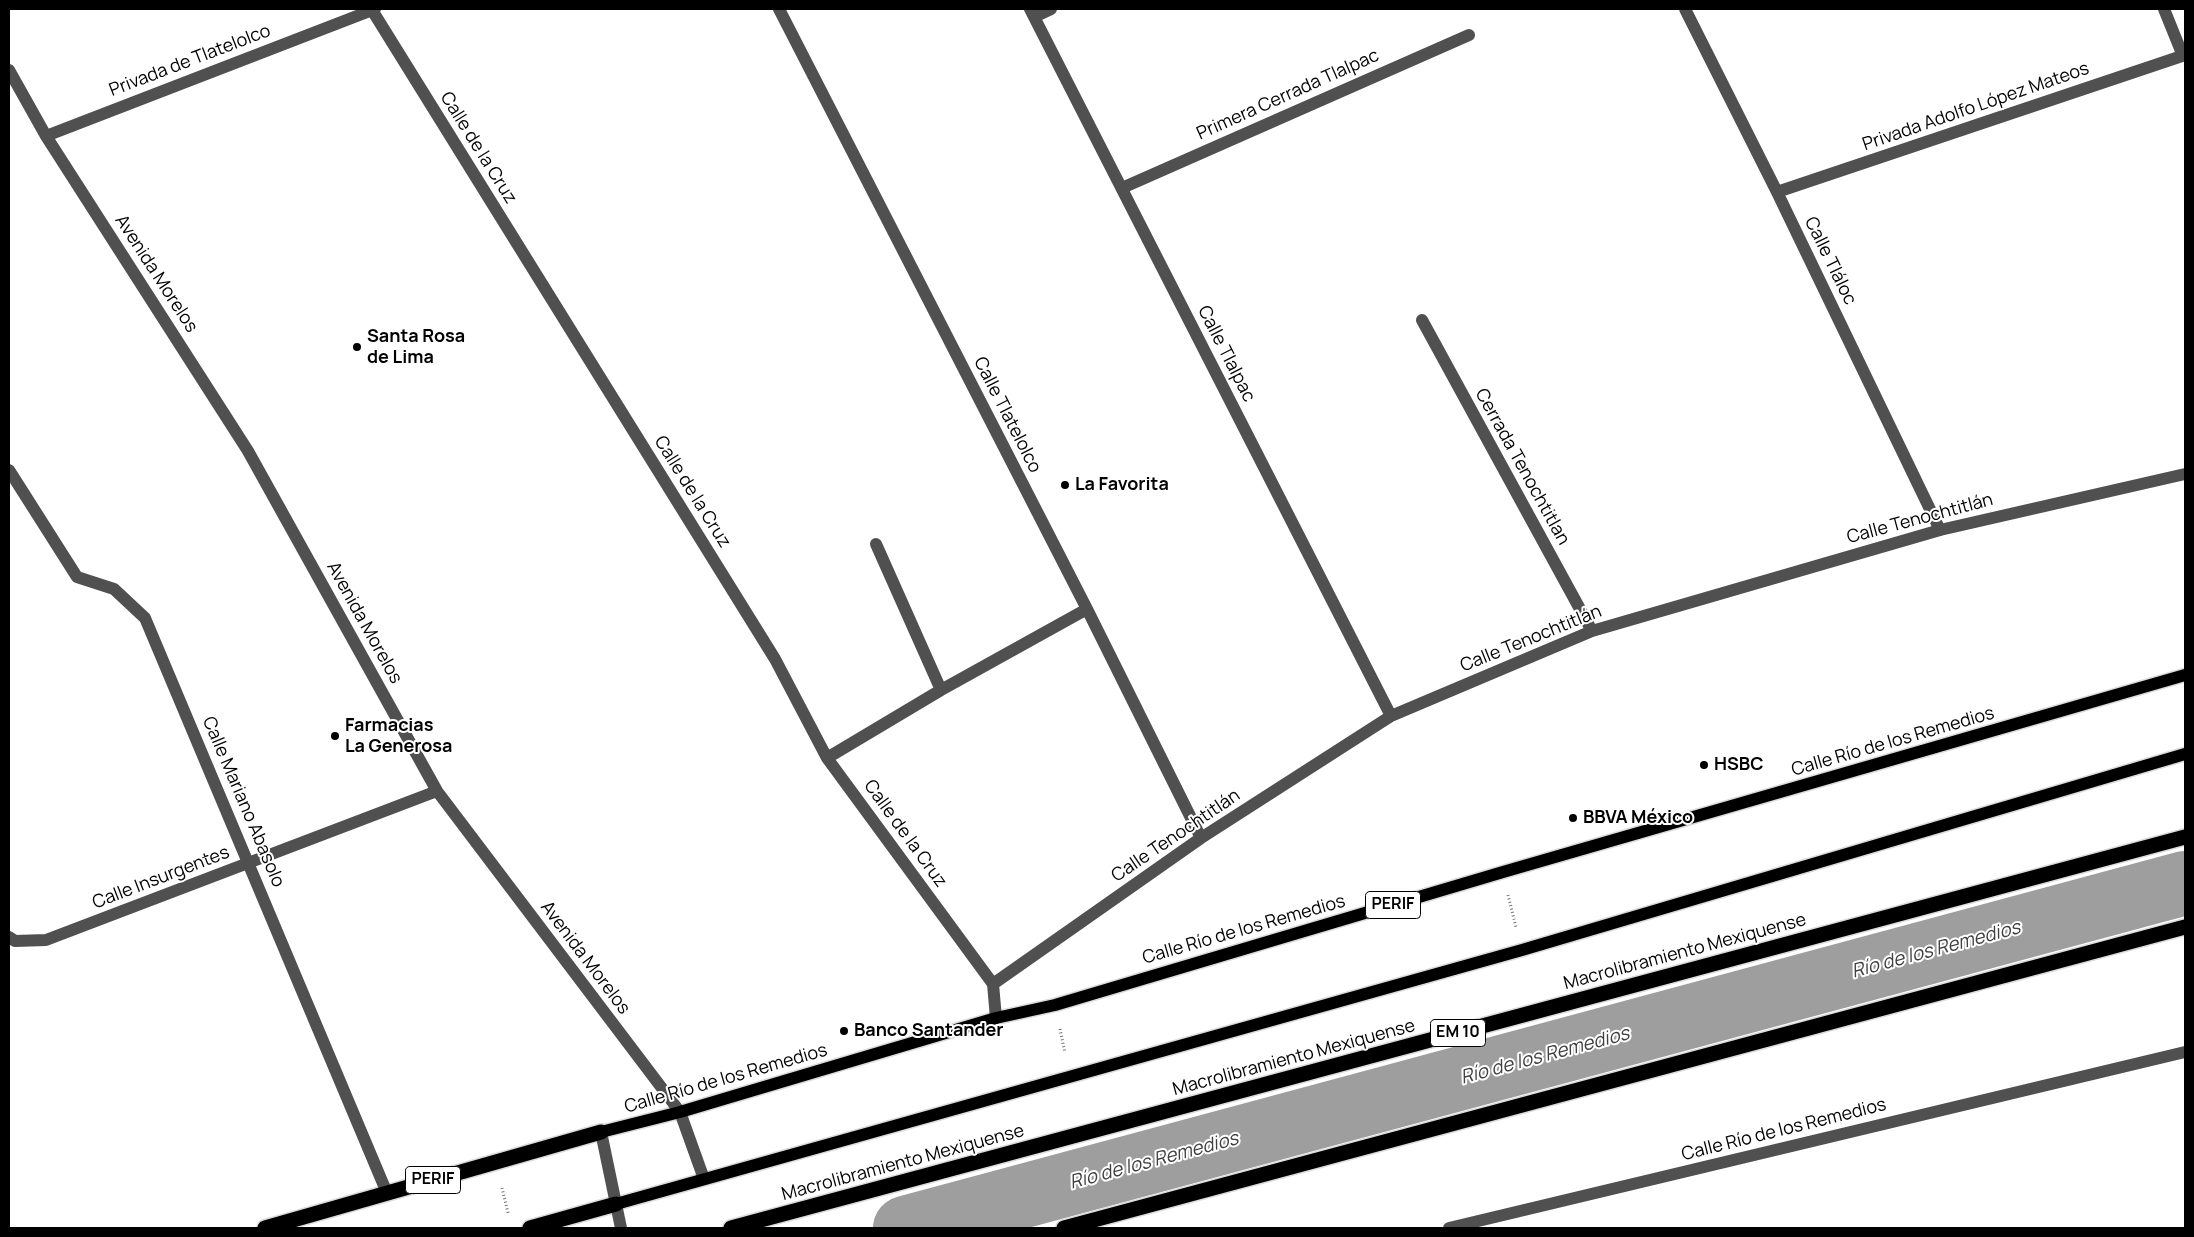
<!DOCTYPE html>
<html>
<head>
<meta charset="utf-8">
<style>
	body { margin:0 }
	#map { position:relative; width:2194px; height:1237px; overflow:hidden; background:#fff; font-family:Manrope,sans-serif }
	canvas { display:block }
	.frame { position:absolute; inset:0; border:10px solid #000; pointer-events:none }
</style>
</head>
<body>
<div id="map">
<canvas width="2194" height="1237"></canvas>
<div class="frame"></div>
</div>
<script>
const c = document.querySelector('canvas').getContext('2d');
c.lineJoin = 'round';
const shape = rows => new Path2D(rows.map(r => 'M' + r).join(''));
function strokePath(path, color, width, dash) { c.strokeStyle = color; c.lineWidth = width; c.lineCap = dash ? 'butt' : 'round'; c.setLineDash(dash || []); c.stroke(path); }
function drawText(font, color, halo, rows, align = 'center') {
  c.font = font + ' Manrope,sans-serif'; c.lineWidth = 4; c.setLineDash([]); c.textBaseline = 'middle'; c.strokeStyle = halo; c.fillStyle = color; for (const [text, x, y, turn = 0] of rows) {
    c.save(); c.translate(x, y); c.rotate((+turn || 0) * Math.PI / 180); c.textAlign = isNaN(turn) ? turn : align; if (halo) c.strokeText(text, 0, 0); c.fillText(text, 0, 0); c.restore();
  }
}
strokePath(shape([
	[905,1228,2185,883]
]), '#9e9e9e', 64);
const major = shape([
	[601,1132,680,1112,996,1018,1055,1005,1503,872,2185,675],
	[616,1204,1522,950,2185,754]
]);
const highway = shape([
	[265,1228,601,1132],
	[530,1228,616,1204],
	[731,1228,2185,837],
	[1064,1228,2185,927]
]);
strokePath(major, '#dbdbdb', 15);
strokePath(highway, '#dbdbdb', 18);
strokePath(shape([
	[1508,895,1516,927],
	[1060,1029,1065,1053],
	[502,1188,508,1213]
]), '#727272', 3, [1, 2.5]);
strokePath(shape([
	[779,9,1087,609,1201,838],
	[1030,9,1391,716],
	[1685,9,1777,192,1940,530],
	[2164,9,2183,56],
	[372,10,775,659,827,758,993,984],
	[1034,17,1051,9],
	[9,70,46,136,248,451,437,791,680,1112,704,1179],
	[46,136,375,9],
	[1122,188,1469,35],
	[1777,192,2185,55],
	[1422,320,1592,631],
	[9,470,77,577,114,589,145,618,387,1193],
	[876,544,941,690],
	[827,758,941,690,1087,609],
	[9,937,15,941,46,940,437,791],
	[996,1018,993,984,1201,838,1391,716,1592,631,1940,530,2185,474],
	[601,1132,621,1228],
	[1449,1228,2185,1052]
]), '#505050', 12);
strokePath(major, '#000', 12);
strokePath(highway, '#000', 15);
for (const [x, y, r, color] of [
	[357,347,5,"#000"],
	[1065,485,5,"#000"],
	[335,736,5,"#000"],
	[1704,765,5,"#000"],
	[1573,818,5,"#000"],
	[844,1031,5,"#000"]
]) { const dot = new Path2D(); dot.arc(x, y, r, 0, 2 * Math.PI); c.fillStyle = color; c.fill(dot); strokePath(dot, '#fff', 2); }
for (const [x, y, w] of [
	[1393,905,55],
	[1458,1033,55],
	[433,1180,55]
]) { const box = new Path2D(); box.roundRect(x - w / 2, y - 13.5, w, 27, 4); c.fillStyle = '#fff'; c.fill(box); strokePath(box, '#000', 1); }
drawText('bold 16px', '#000', null, [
	["PERIF",1393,905],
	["EM 10",1458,1033],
	["PERIF",433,1180]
]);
drawText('18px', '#000', '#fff', [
	["Privada de Tlatelolco",190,61,-21],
	["Primera Cerrada Tlalpac",1288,95,-24],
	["Privada Adolfo López Mateos",1976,107,-19],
	["Calle de la Cruz",478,148,58],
	["Calle Tláloc",1830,261,64],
	["Avenida Morelos",156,274,57],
	["Calle Tlalpac",1226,354,63],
	["Calle Tlatelolco",1007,415,63],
	["Cerrada Tenochtitlan",1522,467,61],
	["Calle de la Cruz",692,492,58],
	["Calle Tenochtitlán",1920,519,-15],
	["Avenida Morelos",364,623,61],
	["Calle Tenochtitlán",1531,639,-22],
	["Calle Río de los Remedios",1893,742,-16],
	["Calle Mariano Abasolo",243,802,67],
	["Calle de la Cruz",905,834,54],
	["Calle Tenochtitlán",1176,836,-34],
	["Calle Insurgentes",161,878,-21],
	["Calle Río de los Remedios",1244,930,-16],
	["Macrolibramiento Mexiquense",1685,952,-15],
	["Avenida Morelos",585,958,53],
	["Macrolibramiento Mexiquense",1294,1058,-15],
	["Calle Río de los Remedios",726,1079,-16],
	["Calle Río de los Remedios",1784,1130,-14],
	["Macrolibramiento Mexiquense",903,1163,-15]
]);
drawText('bold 18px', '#000', '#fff', [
	["Santa Rosa",367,337],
	["de Lima",367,358],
	["La Favorita",1075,485],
	["Farmacias",345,726],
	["La Generosa",345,747],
	["HSBC",1714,765],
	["BBVA México",1583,818],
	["Banco Santander",854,1031]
], 'left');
drawText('italic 19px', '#3f3f3f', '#fff', [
	["Río de los Remedios",1936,950,-15],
	["Río de los Remedios",1545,1056,-15],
	["Río de los Remedios",1154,1161,-15]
]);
</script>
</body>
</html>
